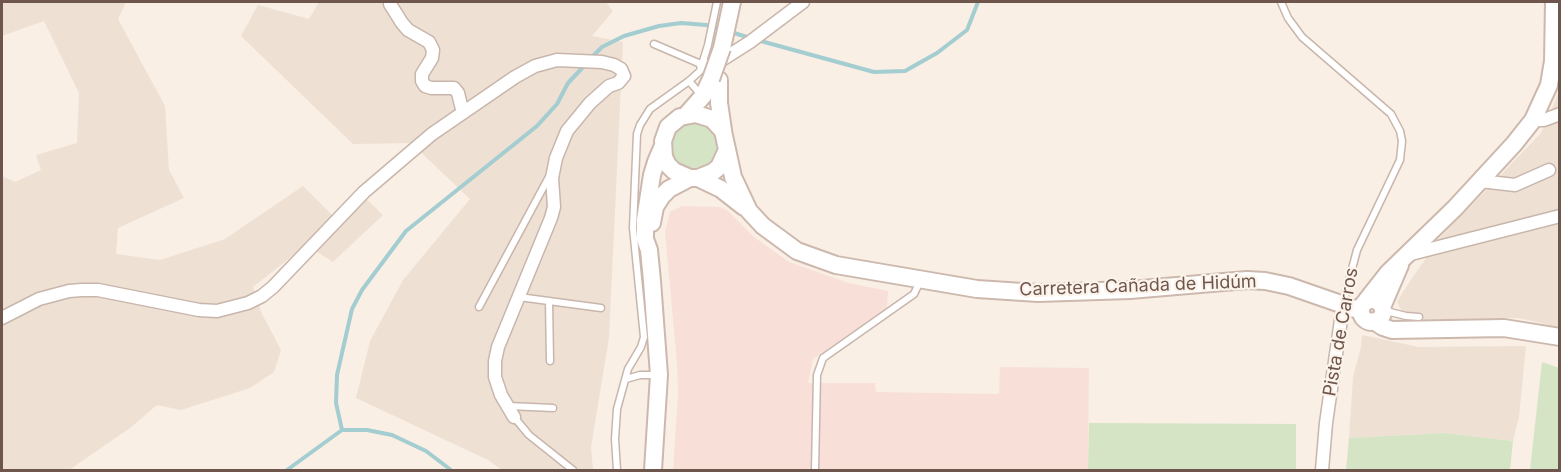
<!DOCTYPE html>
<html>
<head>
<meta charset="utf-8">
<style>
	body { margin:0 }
	#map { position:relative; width:1561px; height:472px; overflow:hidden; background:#f9efe4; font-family:Inter,sans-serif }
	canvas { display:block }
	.frame { position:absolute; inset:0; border:3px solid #6e564d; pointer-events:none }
</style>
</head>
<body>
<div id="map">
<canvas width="1561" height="472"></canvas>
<div class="frame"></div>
</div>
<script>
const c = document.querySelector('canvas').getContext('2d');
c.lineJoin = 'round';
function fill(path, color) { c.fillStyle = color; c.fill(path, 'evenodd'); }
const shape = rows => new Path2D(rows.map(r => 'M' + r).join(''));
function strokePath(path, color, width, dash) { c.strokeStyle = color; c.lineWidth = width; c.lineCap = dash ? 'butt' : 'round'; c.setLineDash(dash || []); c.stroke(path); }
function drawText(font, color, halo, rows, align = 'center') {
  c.font = font + ' Inter,sans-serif'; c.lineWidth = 4.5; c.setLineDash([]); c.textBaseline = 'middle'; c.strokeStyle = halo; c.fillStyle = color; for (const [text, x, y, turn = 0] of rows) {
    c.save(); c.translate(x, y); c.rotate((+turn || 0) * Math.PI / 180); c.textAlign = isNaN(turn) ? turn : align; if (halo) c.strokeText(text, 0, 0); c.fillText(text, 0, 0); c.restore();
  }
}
fill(shape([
	[2,2,126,2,118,19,165,106,169,170,184,198,118,228,116,254,160,260,225,239,303,186,333,216,358,191,383,215,333,262,306,245,253,287,261,312,281,350,274,372,250,388,181,410,157,405,130,428,69,470,2,470,2,176,15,182,41,170,36,155,77,143,79,93,44,21,2,36],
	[319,2,606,2,613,11,592,36,623,42,609,338,591,447,593,470,502,470,488,460,356,398,370,341,403,280,470,199,411,143,353,144,241,36,258,5,309,19],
	[1559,92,1559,327,1519,318,1406,320,1397,302,1406,287,1440,238,1541,133],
	[1362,335,1419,347,1526,346,1519,417,1513,441,1444,433,1349,438,1353,377,1361,347]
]), '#efe0d4');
fill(shape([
	[682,206,720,207,727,210,754,237,789,262,849,283,888,291,887,308,813,359,808,383,875,383,876,392,999,394,1000,367,1089,368,1088,470,673,470,678,394,677,363,665,232,670,212]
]), '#f8e0d9');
fill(shape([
	'671 145a23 23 0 1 1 46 0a23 23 0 1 1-46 0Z',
	[1542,362,1559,368,1559,470,1530,470],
	[1089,423,1296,424,1296,470,1088,470],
	[1444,433,1513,441,1510,470,1346,470,1349,438]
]), '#d4e4c5');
strokePath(shape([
	[731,32,750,38],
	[757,40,874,72,905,71,937,53,967,30,978,2],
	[591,58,602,47,624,36,659,26,681,23,706,25,721,29],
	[342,430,336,403,337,375,352,309,362,290,406,231,537,126,557,104,568,83,586,64],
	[287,470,342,430,367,430,392,435,426,451,451,470]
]), '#a3cdd0', 4);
const lane = shape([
	[1281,2,1288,18,1302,37,1391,114,1400,131,1402,141,1400,160,1357,250,1343,303],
	[654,44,703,65],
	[689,81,702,96],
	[519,297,601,308],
	[549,301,550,361],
	[479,307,550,175],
	[1382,310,1406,316,1419,317],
	[626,379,640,375,658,375],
	[508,406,553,408],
	[514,417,529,435,573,470],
	[617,470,615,439,617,409,628,369,641,347,644,337,633,228,637,134,640,125,650,109,689,81,700,71,708,45,717,2],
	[815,470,817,375,823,358,914,294,920,281]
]);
const street = shape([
	[390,4,402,23,408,30,429,42,433,50,432,58,422,74,422,81,425,86,431,88,454,88,458,93,463,113],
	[703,65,709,66,717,63,750,42,803,2],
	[1533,120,1544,120,1560,114],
	[1480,181,1515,185,1549,170],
	[1407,255,1560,216],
	[2,318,39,299,69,291,82,290,98,290,199,310,217,311,248,303,262,296,273,287,364,192,405,157,432,134,515,77,535,66,557,60,602,62,614,65,621,69,624,76,618,83,609,86,590,103,567,131,556,158,552,178,554,207,551,218,498,347,495,361,495,377,501,395,514,417],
	[1322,470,1326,423,1343,306]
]);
const secondary = shape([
	[722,48,732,2],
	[719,80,719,103,723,130],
	[687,114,703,96,711,79],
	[726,152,719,167,713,172,698,178,690,178,674,171,668,165,664,157,663,141,668,127,680,117,696,114,712,119,723,131,733,177,749,211,763,226,797,251,836,265,977,289,1038,293,1130,290,1247,280,1265,281,1289,286,1361,311],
	[698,178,721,189,744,207],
	[652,223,655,207,662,196,669,189,690,178],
	'1361 311a11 11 0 1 1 22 0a11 11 0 1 1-22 0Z',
	[1366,301,1388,273,1455,208,1514,144,1533,120,1549,85,1553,61,1554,2],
	[1382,307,1400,265],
	[1374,321,1383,327,1392,330,1504,328,1560,337],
	[653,470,659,375,652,281,649,250,645,239,645,220,652,175,656,162,662,148]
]);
strokePath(lane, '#c8b6ac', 9);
strokePath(street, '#c8b6ac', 15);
strokePath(secondary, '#cdb8ad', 20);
strokePath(lane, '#fff', 6);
strokePath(street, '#fff', 12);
strokePath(secondary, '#fff', 16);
const secondaryBridge = shape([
	[711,79,722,48]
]);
strokePath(secondaryBridge, '#cdb8ad', 20, []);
strokePath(secondaryBridge, '#fff', 16);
drawText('18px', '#6e564d', '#fcf3ea', [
	["Carretera Cañada de Hidúm",1138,286,-2],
	["Pista de Carros",1341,332,-80]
]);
</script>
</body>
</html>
